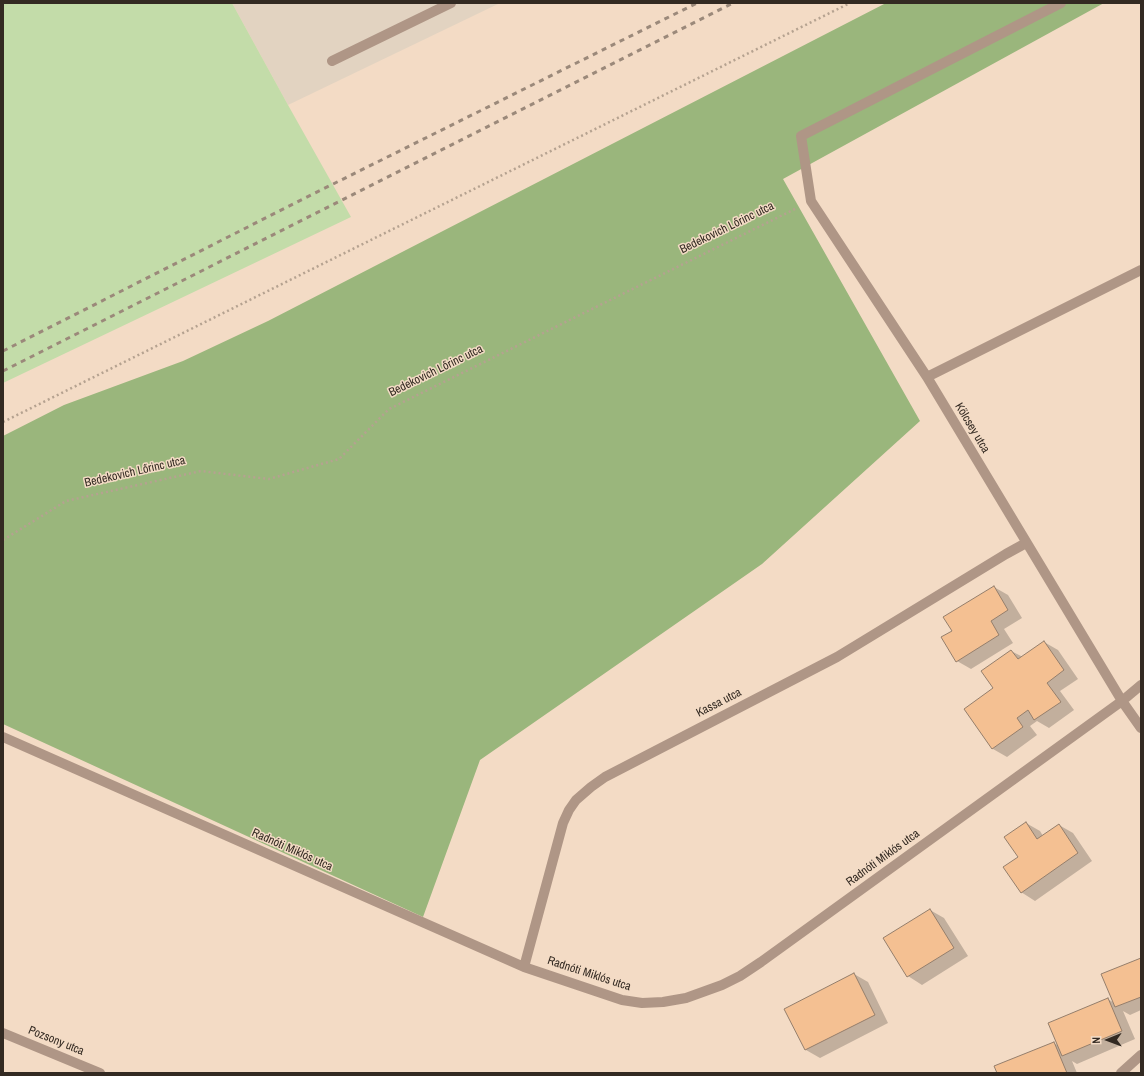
<!DOCTYPE html>
<html>
<head>
<meta charset="utf-8">
<style>
	body { margin:0 }
	#map { position:relative; width:1144px; height:1076px; overflow:hidden; background:#f3dbc5; font-family:"Archivo Narrow",sans-serif }
	canvas { display:block }
	.frame { position:absolute; inset:0; border:4px solid #332a22; pointer-events:none }
	.north { position:absolute; left:1088px; top:1020px; width:40px; height:40px; -webkit-text-stroke:3px #f3dbc5; paint-order:stroke; rotate:269deg; font-size:11px; font-weight:700; line-height:16px; text-align:center; color:#332a22 }
	.north::after { content:''; display:block; margin:auto; width:14px; height:18px; background:#332a22; clip-path:polygon(50% 0,100% 100%,50% 72%,0 100%) }
</style>
</head>
<body>
<div id="map">
<canvas width="1144" height="1076"></canvas>
<div class="frame"></div>
<div class="north">N</div>
</div>
<script>
const c = document.querySelector('canvas').getContext('2d');
c.lineJoin = 'round';
function fill(path, color) { c.fillStyle = color; c.fill(path, 'evenodd'); }
const shape = rows => new Path2D(rows.map(r => 'M' + r).join(''));
function strokePath(path, color, width, dash) { c.strokeStyle = color; c.lineWidth = width; c.lineCap = dash ? 'butt' : 'round'; c.setLineDash(dash || []); c.stroke(path); }
function drawText(font, color, halo, rows, align = 'center') {
  c.font = font + ' "Archivo Narrow",sans-serif'; c.lineWidth = 3; c.setLineDash([]); c.textBaseline = 'middle'; c.strokeStyle = halo; c.fillStyle = color; for (const [text, x, y, turn = 0] of rows) {
    c.save(); c.translate(x, y); c.rotate((+turn || 0) * Math.PI / 180); c.textAlign = isNaN(turn) ? turn : align; if (halo) c.strokeText(text, 0, 0); c.fillText(text, 0, 0); c.restore();
  }
}
fill(shape([
	[232,3,500,3,288,105]
]), '#e2d3c1');
fill(shape([
	[3,3,232,3,288,105,351,217,3,383]
]), '#c3dca9');
fill(shape([
	[886,3,1104,3,783,179,920,421,762,564,480,760,423,917,3,724,3,436,64,405,183,361,268,321]
]), '#9ab67c');
fill(shape([
	[994,587,1008,595,1022,618,1004,629,1013,643,971,669,957,661,953,631],
	[1044,642,1058,650,1078,679,1060,691,1074,710,1049,728,1037,721,1030,726,1037,735,1007,757,993,749,965,710,995,688,1011,651,1023,657],
	[1026,823,1040,831,1043,836,1059,825,1073,833,1092,861,1035,901,1021,892,1019,857],
	[930,910,944,918,968,956,922,985,908,976,884,938],
	[1141,959,1141,1010,1130,1015,1123,1011,1135,1039,1077,1064,1072,1061,1077,1073,998,1073,1054,1043,1059,1046,1108,999,1114,1003],
	[854,974,868,982,888,1023,820,1058,806,1050,785,1010]
]), '#0003');
const building = shape([
	[994,586,1008,610,991,621,999,635,956,662,941,637,952,631,943,617,994,586],
	[1044,641,1064,670,1047,683,1061,702,1034,720,1028,710,1017,718,1023,727,992,749,964,709,993,688,981,671,1011,650,1018,659,1044,641],
	[1026,822,1037,839,1059,824,1078,853,1021,893,1003,867,1018,857,1004,837,1026,822],
	[930,909,954,948,907,977,883,938,930,909],
	[1141,958,1141,997,1115,1007,1101,974,1141,958],
	[854,973,875,1015,805,1050,784,1009,854,973],
	[1108,998,1122,1031,1062,1056,1048,1023,1108,998],
	[1054,1042,1067,1073,997,1073,994,1066,1054,1042]
]);
fill(building, '#f4c092');
strokePath(building, '#947e6b', 1);
strokePath(shape([
	[3,422,850,3],
	[3,540,66,501,201,471,269,479,339,459,389,409,797,208]
]), '#b5a290', 2.5, [2, 3]);
strokePath(shape([
	[332,61,451,3]
]), '#af9686', 10);
strokePath(shape([
	[1061,3,801,136,811,201,927,377,1122,701,1141,728],
	[927,377,1141,270],
	[3,737,524,967,622,1000,642,1003,663,1002,686,998,722,985,740,976,761,962,1122,701,1141,685],
	[524,967,563,823,569,810,576,800,591,787,605,777,837,657,1006,554,1026,543],
	[3,1033,100,1073],
	[1121,1073,1141,1055]
]), '#af9686', 10);
strokePath(shape([
	[3,351,305,198,697,3],
	[3,371,733,3]
]), '#9b897a', 3, [5, 5]);
drawText('12px', '#332a22', '#f3dbc5', [
	["Bedekovich Lőrinc utca",727,228,-26],
	["Bedekovich Lőrinc utca",436,371,-26],
	["Kölcsey utca",972,428,59],
	["Bedekovich Lőrinc utca",135,472,-13],
	["Kassa utca",719,703,-27],
	["Radnóti Miklós utca",292,850,24],
	["Radnóti Miklós utca",883,858,-36],
	["Radnóti Miklós utca",589,974,18],
	["Pozsony utca",56,1041,22]
]);
</script>
</body>
</html>
